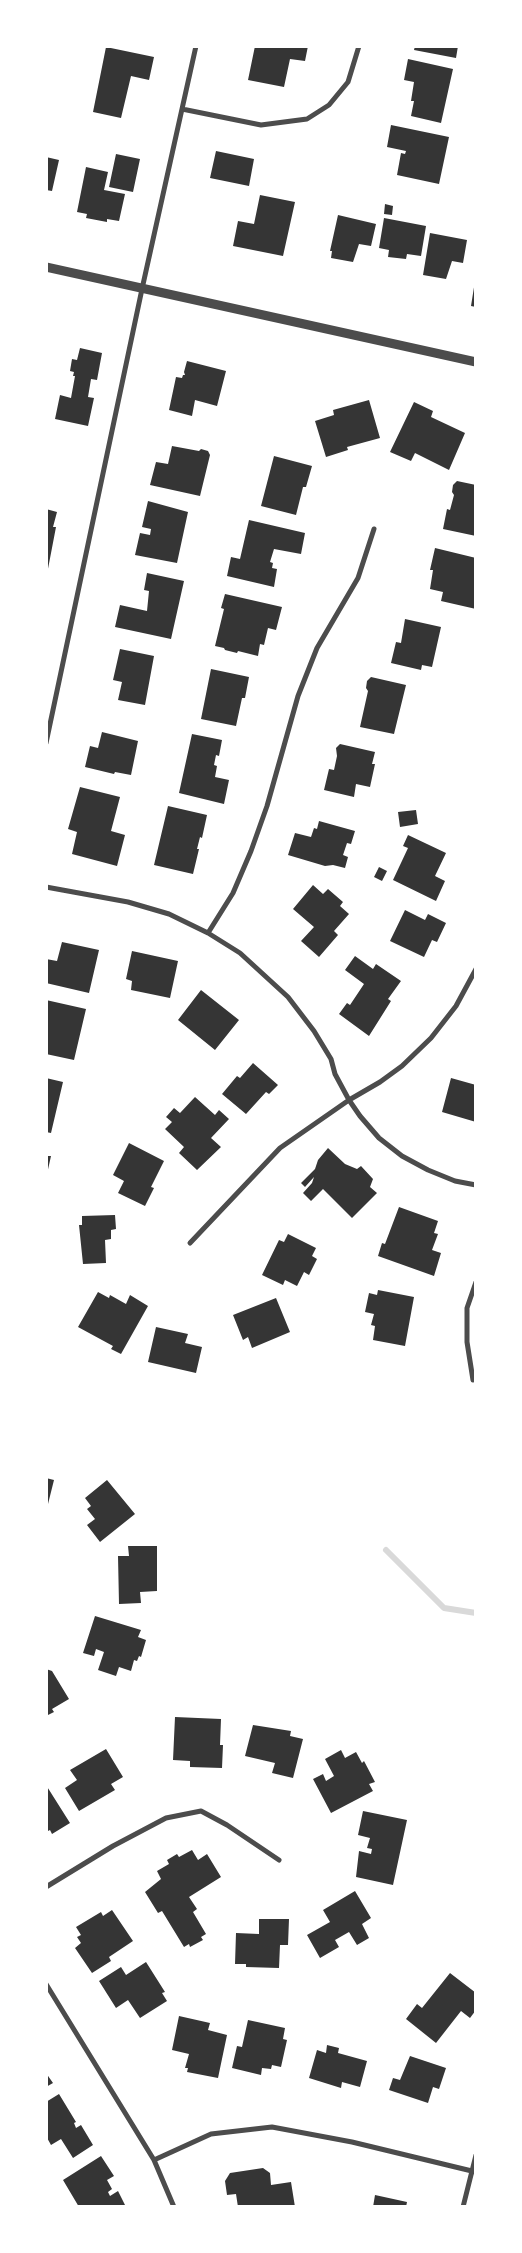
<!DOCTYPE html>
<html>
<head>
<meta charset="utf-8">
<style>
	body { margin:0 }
	#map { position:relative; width:522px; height:2253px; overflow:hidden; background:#fff; font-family:Raleway,sans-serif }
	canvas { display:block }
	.frame { position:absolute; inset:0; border:48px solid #fff; pointer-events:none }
</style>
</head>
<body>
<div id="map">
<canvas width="522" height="2253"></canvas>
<div class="frame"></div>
</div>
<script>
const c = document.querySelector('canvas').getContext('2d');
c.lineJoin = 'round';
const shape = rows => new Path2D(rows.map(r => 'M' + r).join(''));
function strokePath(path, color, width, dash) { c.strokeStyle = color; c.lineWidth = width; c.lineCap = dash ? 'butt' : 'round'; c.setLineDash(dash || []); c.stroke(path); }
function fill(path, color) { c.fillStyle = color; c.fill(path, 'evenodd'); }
strokePath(shape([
	[386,1550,444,1608,476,1613]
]), '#d9d9d9', 6);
fill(shape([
	[255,46,308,46,305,61,290,59,284,87,248,80],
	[415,46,458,46,456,58,414,50],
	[106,47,154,57,149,80,131,76,121,118,93,112],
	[408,59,453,69,441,123,411,116,414,101,411,101,414,82,404,80],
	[391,125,449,137,439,184,397,175,401,153,405,154,406,151,387,147],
	[216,151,254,159,249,186,210,178],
	[116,154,140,159,133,192,109,187],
	[46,157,59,160,52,191,46,190],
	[86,167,108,172,104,190,125,194,119,221,107,219,107,222,86,218,87,214,77,212],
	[260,195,295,202,283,256,233,246,238,221,254,224],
	[385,204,393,206,392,215,384,214],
	[338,215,376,224,371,246,359,244,353,262,331,258,332,251,330,251],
	[384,218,426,226,421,256,407,254,406,259,388,257,389,250,379,248],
	[430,233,467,240,463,263,452,261,446,279,423,275],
	[475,281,476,281,476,307,471,306],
	[80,348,102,353,97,380,91,379,88,397,94,398,88,426,55,419,60,395,71,398,75,376,73,376,74,372,70,371,72,359,77,360],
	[187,361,226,371,217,406,195,400,192,416,169,410,176,377,182,378,183,375,185,375,184,372],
	[369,400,380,438,347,447,348,450,326,457,315,421,334,415,333,410],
	[414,402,433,411,431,417,465,433,449,470,415,453,411,461,390,452],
	[172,446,199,451,201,449,208,451,210,455,200,496,150,485,156,462,168,464],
	[274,456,312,466,306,487,303,487,296,515,261,506],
	[457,481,476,485,476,536,443,529,447,509,450,510,454,495,452,492,453,485],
	[148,501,188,512,177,563,135,555,140,533,150,535,151,529,142,527],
	[46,509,57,512,53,527,56,527,47,574],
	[249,520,305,533,301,554,274,549,270,562,273,563,272,568,277,569,274,587,227,576,231,557,240,559],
	[435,548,476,558,476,609,441,601,443,592,430,589,433,570,430,570],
	[147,573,184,581,171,639,115,627,120,605,147,611,149,591,144,590],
	[225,594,282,607,276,630,268,628,264,645,260,644,258,656,238,651,237,653,225,650,224,648,215,646,224,609,221,608],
	[405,619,441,627,432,667,422,665,421,670,391,663,396,642,401,643],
	[120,649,154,656,145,705,118,700,122,682,113,680],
	[211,669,249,677,245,698,242,698,236,726,201,719],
	[371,677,406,685,394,734,360,727,368,691,366,688,367,681],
	[102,732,138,741,131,775,115,772,114,774,85,767,90,746,98,748],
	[192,734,222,740,219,756,216,755,214,765,217,766,215,777,229,780,224,804,179,793],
	[340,744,375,752,372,764,375,764,370,787,356,784,354,797,324,790,329,769,334,770,337,756,336,748],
	[80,787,120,797,111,831,125,835,117,866,72,854,77,832,68,829],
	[168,806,207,815,202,838,200,837,197,849,199,849,193,874,154,865],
	[416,810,418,824,400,827,398,812],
	[319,821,355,831,351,844,347,843,343,855,348,857,345,868,333,865,325,866,288,855,295,833,311,837,314,828,317,829],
	[408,835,446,853,435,876,445,881,436,901,393,880,408,848,403,846],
	[379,867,387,871,382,881,374,877],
	[313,885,323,894,328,889,343,902,340,906,349,914,334,931,338,935,319,957,301,941,314,927,293,909],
	[405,910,425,920,428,914,446,923,437,942,432,940,424,957,390,941],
	[62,942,99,950,89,993,46,983,46,959,57,961],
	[132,951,178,961,170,998,131,990,132,981,126,979],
	[355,956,373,969,376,964,401,981,388,999,391,1001,369,1036,339,1014,347,1003,350,1005,364,984,345,970],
	[201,990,239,1020,215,1050,178,1020],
	[46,1000,86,1009,74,1060,46,1054],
	[253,1063,278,1085,269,1094,266,1092,246,1114,222,1094,237,1076,240,1078],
	[46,1078,63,1082,51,1133,46,1132],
	[451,1078,476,1085,476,1122,442,1112],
	[195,1097,215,1115,219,1110,229,1119,211,1138,221,1147,197,1170,179,1153,184,1147,165,1129,172,1122,166,1117,174,1108,180,1113],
	[129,1143,164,1161,151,1187,154,1188,145,1206,118,1193,124,1181,113,1175],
	[328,1148,345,1164,357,1169,361,1166,373,1179,370,1187,377,1193,352,1218,323,1189,311,1201,303,1193,312,1183,314,1177,305,1187,301,1183,315,1169,318,1160],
	[46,1156,51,1156,47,1174,46,1174],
	[399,1207,438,1221,434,1233,438,1234,432,1250,441,1253,434,1276,378,1256,382,1243,385,1244],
	[115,1215,116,1229,111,1230,111,1239,105,1240,106,1263,83,1264,79,1225,82,1225,82,1216],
	[288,1234,316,1248,312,1256,317,1259,309,1275,304,1272,297,1286,285,1280,283,1285,262,1275,279,1240,284,1242],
	[378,1290,414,1297,405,1346,373,1340,375,1326,371,1325,374,1314,365,1312,369,1293,377,1295],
	[98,1292,109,1298,110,1295,126,1304,130,1295,148,1306,121,1354,111,1349,113,1346,78,1327],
	[276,1298,290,1332,252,1348,248,1337,243,1340,233,1315],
	[156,1327,188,1334,185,1343,202,1347,196,1373,148,1362],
	[46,1478,54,1480,47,1508,46,1508],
	[107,1480,135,1514,100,1542,87,1525,95,1519,87,1509,91,1506,85,1498],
	[128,1546,157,1546,157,1591,140,1592,141,1603,119,1604,118,1556,129,1556],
	[95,1616,141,1630,138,1637,146,1640,141,1657,139,1656,137,1661,134,1660,131,1671,119,1667,116,1676,98,1670,104,1652,96,1649,94,1656,83,1653],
	[46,1669,52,1671,69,1699,52,1709,54,1712,46,1716],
	[175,1717,221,1719,220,1745,223,1745,222,1768,190,1767,190,1761,173,1760],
	[253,1725,291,1731,290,1736,303,1739,293,1778,272,1773,275,1763,245,1756],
	[106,1749,123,1777,111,1784,115,1790,79,1811,65,1788,77,1780,70,1770],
	[341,1750,345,1758,356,1752,362,1763,364,1761,375,1782,369,1784,373,1791,331,1813,313,1779,323,1774,326,1781,334,1776,325,1759],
	[46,1785,70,1823,52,1834,50,1830,46,1832],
	[363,1811,407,1820,393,1885,356,1877,359,1851,371,1854,372,1849,367,1848,370,1838,358,1835],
	[192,1850,198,1860,207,1854,221,1877,189,1897,197,1909,193,1912,206,1934,201,1937,203,1940,190,1947,189,1944,184,1947,162,1911,158,1913,145,1892,161,1879,157,1871,169,1864,167,1860,177,1854,179,1857],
	[355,1891,371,1918,362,1924,369,1938,357,1945,349,1932,335,1940,339,1947,320,1958,307,1935,330,1922,323,1910],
	[112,1910,133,1941,109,1957,111,1961,92,1973,75,1948,81,1943,77,1937,81,1935,76,1927,101,1912,103,1916],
	[259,1919,289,1919,288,1945,280,1945,279,1968,246,1967,246,1964,235,1964,236,1933,259,1934],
	[146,1962,165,1992,162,1993,167,2001,140,2018,128,2000,116,2008,99,1981,121,1967,126,1975],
	[450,1973,476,1993,476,2010,470,2018,461,2011,436,2043,406,2019,417,2004,422,2008],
	[179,2016,210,2023,208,2030,227,2035,218,2078,187,2072,188,2068,185,2068,189,2054,172,2050],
	[248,2020,285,2028,283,2039,287,2040,281,2067,272,2065,271,2069,262,2068,261,2075,232,2068,237,2046,242,2047],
	[327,2045,339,2048,338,2053,367,2061,360,2087,342,2082,341,2088,309,2078,317,2050,326,2053],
	[410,2056,446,2068,439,2089,433,2087,428,2103,389,2090,393,2078,400,2080],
	[46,2073,53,2083,46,2087],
	[59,2094,76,2122,74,2123,76,2128,81,2125,93,2145,73,2158,61,2139,51,2145,46,2136,46,2102],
	[101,2156,114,2176,107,2180,112,2189,108,2192,110,2196,118,2191,126,2207,79,2207,63,2180],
	[263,2168,270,2173,271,2185,291,2182,295,2207,238,2207,236,2194,227,2195,225,2181,230,2173],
	[375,2195,407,2202,406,2207,373,2207]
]), '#353535');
strokePath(shape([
	[182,109,261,125,307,119,329,105,348,82,359,46],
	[46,743,142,289,196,46],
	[46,887,128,902,169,914,208,933,240,953,288,997,314,1031,331,1059,335,1074,349,1100,360,1116,379,1138,402,1156,428,1170,455,1181,476,1185],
	[208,933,233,893,251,851,267,806,298,696,317,648,358,578,374,529],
	[190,1243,280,1148,349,1100,380,1082,402,1066,431,1038,456,1006,476,969],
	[473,1380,467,1342,467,1308,476,1282],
	[46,1887,113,1846,166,1818,201,1811,227,1825,279,1860],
	[46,1984,154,2160,174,2207],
	[154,2160,211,2134,272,2127,352,2142,476,2172],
	[463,2207,476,2155]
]), '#4c4c4c', 5);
strokePath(shape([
	[46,267,476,362]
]), '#4c4c4c', 9);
</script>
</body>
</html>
